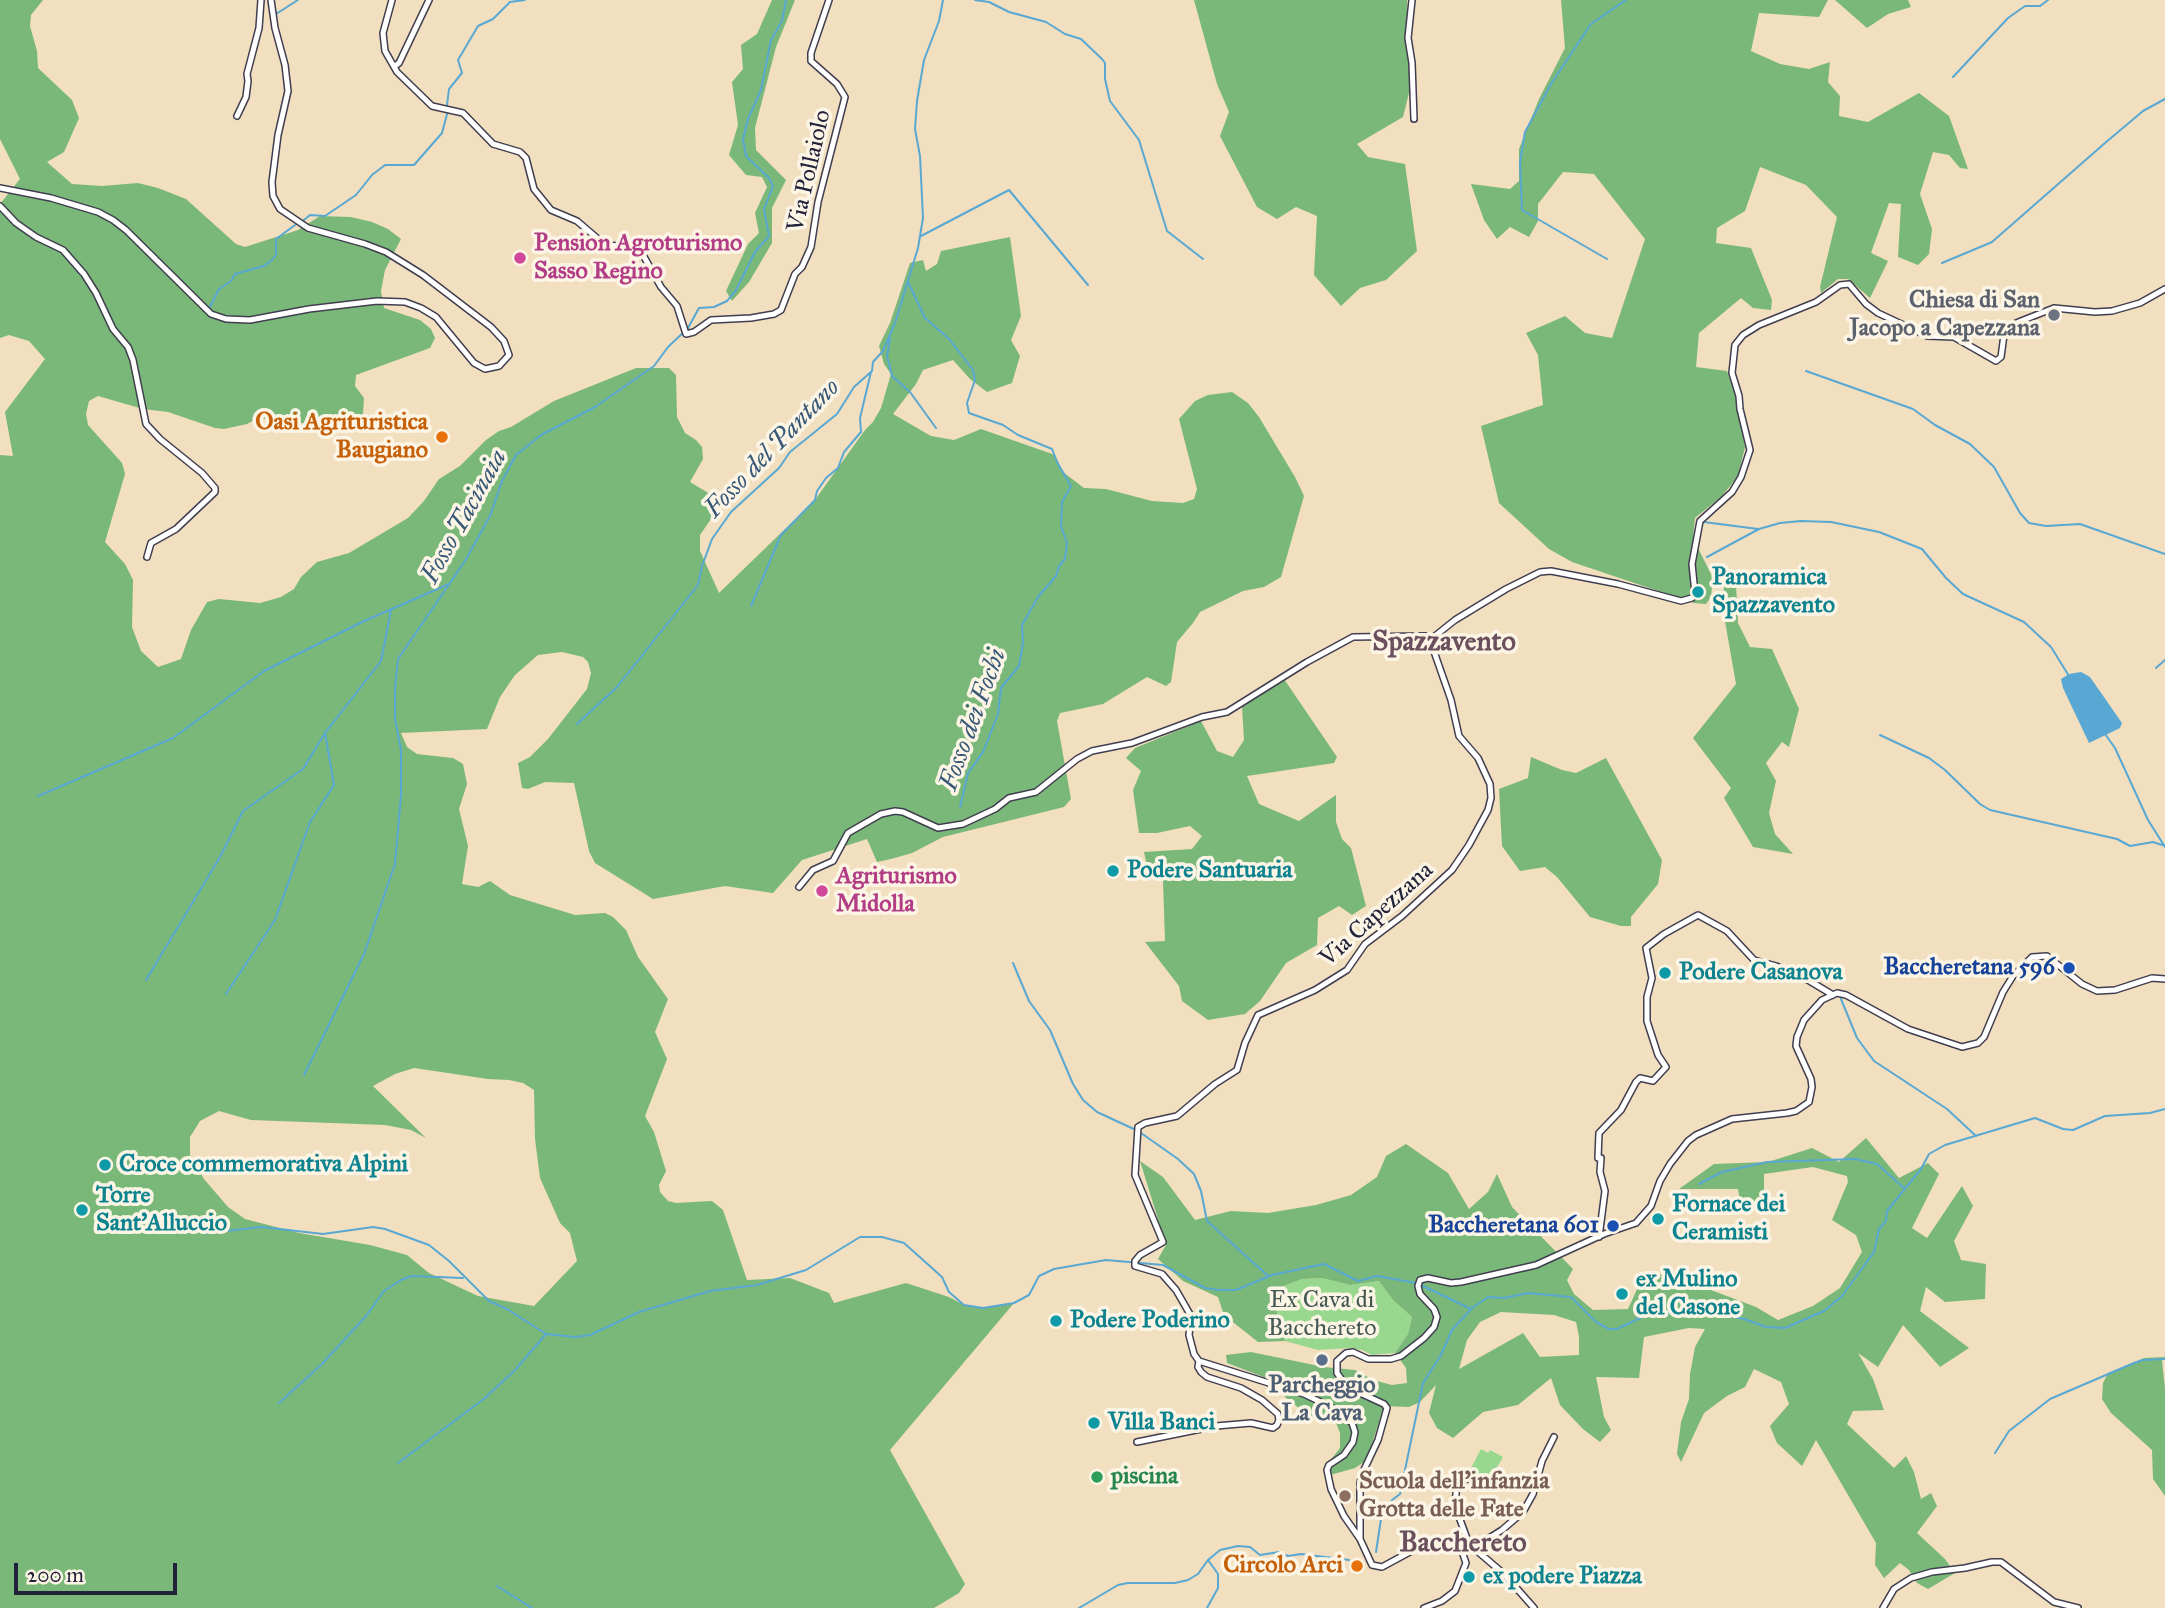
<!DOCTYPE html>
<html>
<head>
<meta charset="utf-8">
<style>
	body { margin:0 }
	#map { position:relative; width:2165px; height:1608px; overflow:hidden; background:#f1dfbf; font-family:"IM FELL Great Primer",serif }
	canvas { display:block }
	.scale { position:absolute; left:14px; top:1563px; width:163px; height:32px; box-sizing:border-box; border:4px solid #22223b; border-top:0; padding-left:9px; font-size:21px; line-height:24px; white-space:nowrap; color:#22223b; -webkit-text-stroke:5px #fcf5e5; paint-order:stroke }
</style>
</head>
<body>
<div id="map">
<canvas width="2165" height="1608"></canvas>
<div class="scale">200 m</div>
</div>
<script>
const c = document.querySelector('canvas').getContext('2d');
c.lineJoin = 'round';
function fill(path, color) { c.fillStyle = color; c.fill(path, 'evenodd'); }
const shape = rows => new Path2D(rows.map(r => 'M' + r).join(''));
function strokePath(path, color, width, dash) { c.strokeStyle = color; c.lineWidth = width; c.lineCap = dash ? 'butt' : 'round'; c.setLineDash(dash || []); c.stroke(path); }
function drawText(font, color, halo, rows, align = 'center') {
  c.font = font + ' "IM FELL Great Primer",serif'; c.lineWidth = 7; c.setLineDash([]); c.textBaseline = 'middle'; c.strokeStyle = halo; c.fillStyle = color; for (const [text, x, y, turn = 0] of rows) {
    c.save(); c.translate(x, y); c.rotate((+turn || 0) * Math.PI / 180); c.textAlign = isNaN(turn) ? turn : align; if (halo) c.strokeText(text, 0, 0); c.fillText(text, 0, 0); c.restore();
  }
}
fill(shape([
	[1322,1278,1350,1285,1379,1281,1393,1300,1412,1317,1408,1334,1395,1353,1372,1355,1362,1350,1350,1348,1318,1350,1285,1341,1271,1291,1302,1279],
	[1481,1449,1488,1453,1490,1450,1503,1457,1489,1481,1470,1470]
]), '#98d88e');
fill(shape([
	[0,0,43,0,31,15,30,26,37,51,38,68,72,100,79,118,64,152,47,162,72,184,102,186,138,183,158,188,186,199,236,244,245,247,298,230,320,216,351,217,372,222,388,229,401,239,385,270,381,291,384,308,420,320,431,329,435,338,430,348,356,375,355,386,364,398,363,414,358,422,334,427,258,418,247,424,224,429,215,428,168,412,143,409,98,396,89,401,86,414,88,425,122,463,125,474,105,542,125,564,133,580,132,627,141,651,158,667,181,659,191,630,207,602,219,599,260,603,281,597,294,589,301,577,317,562,349,553,408,518,424,501,439,479,460,466,486,440,499,431,511,427,554,401,636,368,669,368,676,375,677,417,685,433,696,440,702,447,703,459,690,482,710,494,720,506,700,535,700,551,719,593,815,500,865,430,873,422,881,408,891,374,884,364,879,346,890,323,910,263,923,260,926,271,937,264,941,251,1010,237,1021,316,1011,340,1020,356,1012,383,987,392,970,379,953,360,923,370,916,384,893,414,931,436,954,440,981,429,1055,455,1063,472,1084,488,1106,489,1152,501,1183,503,1194,499,1197,489,1179,419,1195,401,1208,395,1232,392,1248,403,1259,417,1295,477,1304,496,1281,577,1264,587,1243,591,1200,612,1193,623,1177,642,1171,682,1166,686,1147,677,1103,704,1060,713,1057,721,1071,799,1064,807,943,837,912,853,891,859,877,862,867,839,802,860,773,893,725,886,653,899,595,863,589,851,574,783,545,782,528,789,522,788,518,763,530,757,548,739,587,689,591,673,588,662,583,657,562,652,538,655,515,675,500,697,487,729,401,733,407,747,417,754,453,758,463,764,467,784,459,809,468,846,462,884,478,887,490,881,510,895,575,915,605,913,613,917,626,930,638,957,668,999,655,1032,667,1059,645,1116,654,1132,666,1171,659,1185,660,1192,668,1201,676,1203,712,1201,723,1210,747,1280,790,1278,829,1293,834,1303,906,1283,949,1297,964,1305,983,1308,1014,1303,890,1450,965,1584,959,1593,934,1608,0,1608,0,455,13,456,5,412,45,359,29,341,9,335,0,338,0,204,20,179,0,139],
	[414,1068,488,1079,509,1080,523,1083,534,1090,535,1139,540,1178,560,1223,570,1233,577,1261,534,1306,478,1296,429,1273,407,1255,370,1245,299,1233,245,1219,228,1207,204,1179,190,1155,190,1137,200,1121,219,1111,251,1120,385,1125,411,1130,426,1138,373,1086,395,1074],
	[772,0,795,0,776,47,755,128,756,150,786,180,772,208,772,243,749,282,732,301,726,291,748,244,759,233,755,213,767,187,762,177,746,175,729,155,738,125,732,82,743,69,741,45,757,34],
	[1194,0,1407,0,1410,89,1403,117,1357,144,1368,157,1405,164,1417,251,1386,280,1360,288,1341,306,1314,275,1317,216,1296,207,1277,219,1257,207,1220,136,1229,112,1217,84],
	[1561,0,1828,0,1819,17,1759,13,1751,51,1780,64,1809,69,1830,62,1828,82,1840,96,1839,116,1868,122,1919,93,1949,116,1968,169,1960,168,1949,155,1933,152,1920,194,1932,229,1929,254,1918,265,1898,257,1901,204,1889,203,1871,253,1888,261,1870,298,1848,279,1838,279,1821,293,1820,287,1837,217,1806,185,1760,167,1745,211,1717,228,1716,243,1751,248,1772,300,1771,310,1753,308,1741,298,1699,333,1696,367,1727,371,1735,394,1745,447,1738,476,1722,496,1695,518,1693,538,1713,578,1711,597,1706,604,1694,603,1572,562,1549,549,1499,503,1481,426,1543,405,1538,355,1526,333,1565,316,1585,333,1612,338,1645,239,1594,174,1563,172,1538,204,1538,221,1529,237,1510,227,1497,239,1484,220,1471,184,1510,189,1519,181,1519,149,1539,99,1565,48],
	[1835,0,1908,0,1911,7,1888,14,1867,28],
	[1724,584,1736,584,1738,623,1750,647,1772,649,1799,709,1789,747,1782,742,1766,763,1776,781,1769,813,1775,834,1793,854,1753,847,1724,798,1731,788,1693,738,1736,684,1723,610],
	[1284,679,1337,757,1334,763,1247,776,1259,804,1299,821,1336,795,1336,822,1342,839,1351,848,1366,906,1352,915,1339,906,1318,918,1317,945,1286,963,1260,1001,1245,1014,1208,1020,1182,1001,1179,986,1145,942,1165,941,1163,881,1149,875,1144,852,1192,849,1202,836,1190,826,1157,833,1139,833,1133,790,1141,771,1126,758,1135,748,1201,721,1217,751,1233,757,1244,740,1242,707],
	[1531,757,1562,770,1576,773,1606,758,1662,860,1658,884,1631,917,1631,926,1621,926,1590,917,1557,877,1545,867,1520,871,1502,846,1499,789,1528,778],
	[1866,1138,1899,1178,1928,1163,1939,1174,1912,1228,1927,1238,1962,1186,1973,1206,1954,1241,1961,1260,1986,1264,1985,1299,1945,1302,1926,1287,1920,1311,1969,1348,1940,1367,1903,1325,1878,1367,1858,1353,1873,1379,1884,1410,1853,1411,1847,1424,1894,1468,1906,1456,1914,1472,1921,1499,1931,1493,1937,1506,1917,1533,1945,1559,1955,1573,1928,1589,1917,1583,1909,1570,1900,1563,1884,1578,1875,1565,1876,1543,1816,1440,1802,1466,1777,1443,1770,1426,1789,1404,1781,1382,1754,1369,1745,1387,1727,1396,1704,1413,1681,1462,1677,1454,1681,1422,1689,1399,1690,1374,1695,1347,1705,1329,1689,1328,1644,1337,1639,1378,1596,1377,1604,1417,1611,1430,1600,1442,1583,1429,1560,1405,1551,1378,1518,1405,1483,1412,1453,1438,1437,1428,1429,1413,1436,1385,1420,1402,1409,1407,1384,1406,1367,1460,1355,1468,1330,1475,1329,1462,1340,1448,1340,1433,1335,1420,1310,1417,1285,1397,1274,1381,1227,1363,1226,1355,1251,1352,1324,1367,1355,1370,1373,1380,1392,1385,1407,1383,1406,1368,1395,1353,1408,1334,1412,1317,1393,1300,1379,1281,1350,1285,1322,1278,1302,1279,1271,1291,1285,1341,1258,1342,1224,1315,1218,1297,1183,1281,1158,1259,1166,1245,1140,1161,1163,1177,1195,1220,1231,1211,1268,1213,1316,1205,1351,1195,1377,1177,1386,1156,1406,1144,1448,1173,1469,1209,1488,1192,1497,1174,1512,1207,1573,1269,1567,1280,1574,1294,1593,1310,1628,1309,1639,1285,1660,1274,1689,1287,1711,1290,1756,1307,1778,1320,1813,1306,1840,1288,1862,1252,1856,1235,1832,1220,1848,1182,1847,1176,1813,1167,1764,1174,1764,1207,1740,1202,1738,1189,1679,1189,1714,1164,1768,1162,1812,1148,1839,1162],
	[1501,1312,1554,1315,1576,1322,1579,1336,1579,1355,1540,1357,1523,1333,1459,1369,1467,1340,1480,1322],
	[2165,1357,2165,1360,2162,1360,2165,1389,2165,1496,2153,1479,2152,1450,2111,1413,2102,1399,2103,1383,2108,1373,2144,1358]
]), '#7ab879');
fill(shape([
	[2081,672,2090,677,2122,723,2120,728,2089,743,2063,688,2061,679,2069,674]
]), '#58a8d3');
strokePath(shape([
	[975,0,989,2,1009,12,1046,22,1065,34,1081,39,1102,59,1105,63,1105,79,1110,101,1139,140,1167,231,1203,259],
	[276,14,298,0],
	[1953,77,2008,18,2025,6,2040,6,2048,0],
	[447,105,449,89,462,73,458,60,478,26,493,19,510,2,525,0],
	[304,220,310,215,325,216,356,195,372,175,385,165,414,165,442,133,447,114],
	[921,236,1009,190,1088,285],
	[1607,259,1522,210,1520,162,1525,132,1551,84,1591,24,1626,0],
	[1942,263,1992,242,2105,143,2143,111,2165,99],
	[908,282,925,318,949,339,973,370,975,380,967,403,969,413,1003,425,1018,435,1052,449,1057,462,1071,486,1062,502,1061,526,1067,543,1065,559,1059,566,1056,576,1038,597,1022,625,1023,643,1019,666,1001,688,998,714,983,752,968,773,960,807],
	[210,307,219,289,231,281,235,274,264,266,272,260,276,255,276,239,295,225],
	[890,338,887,356,892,376,910,392,936,428],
	[1806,371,1913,409,1935,425,1970,444,1994,467,2020,513,2029,523,2046,526,2080,524,2165,554],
	[1704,522,1758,529],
	[1707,557,1759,529,1780,523,1801,521,1831,522,1879,532,1922,549,1946,578,1963,594,2024,622,2051,647,2069,676],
	[751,606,781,535,815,500,817,491,826,478,838,468,844,452,861,432,860,418,871,372],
	[2156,668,2165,660],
	[577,724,617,687,698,585,702,566,712,539,731,512,779,468,790,452,837,414,854,387,872,371,873,362,883,351,895,323,918,248,923,218,920,156,915,129,917,101,924,60,939,21,943,0],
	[2105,734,2115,748,2148,820,2165,847],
	[1880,735,1929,758,1945,770,1980,804,1990,810,2117,839,2130,846,2153,842,2162,845],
	[38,796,173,738,264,671,362,622,449,584],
	[1013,963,1029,1001,1050,1030,1073,1084,1083,1100,1097,1112,1136,1130],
	[146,980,220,857,243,811,303,769,325,733,381,661,391,610],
	[226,994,275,920,310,822,334,785,325,733],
	[1841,999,1857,1038,1874,1061,1947,1109,1976,1136],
	[304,1075,364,954,395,864,401,795,401,750,395,719,395,689,398,659,465,561,490,516,502,481,516,455,541,435,595,407,654,366,668,347,688,328,699,308,714,307,727,301,736,290,755,252,769,236,764,209,773,186,769,178,746,156,743,139,748,119,761,90,771,40,782,21,786,0],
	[1141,1133,1178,1159,1194,1174,1201,1191,1207,1221,1267,1275],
	[1699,1184,1722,1172,1767,1162,1855,1159,1877,1164,1904,1188],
	[207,1233,262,1227,323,1234,373,1227,385,1229,429,1245,449,1261,489,1301,507,1309,546,1334,575,1337,590,1335,639,1312,710,1291,757,1285,806,1270,860,1237,882,1237,904,1243,942,1277,949,1292,964,1305,983,1308,1014,1303,1029,1295,1039,1276,1054,1269,1106,1260,1163,1265,1205,1288,1219,1290,1236,1290,1272,1275,1324,1264,1358,1281,1377,1276,1416,1283],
	[1421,1285,1471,1309],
	[279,1403,322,1364,366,1316,384,1291,401,1280,412,1276,463,1278],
	[1995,1453,2009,1431,2050,1399,2134,1363,2143,1360,2165,1359],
	[398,1463,485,1398,516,1369,546,1334],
	[1376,1552,1381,1519,1392,1500,1400,1494,1423,1383,1441,1355,1452,1330,1471,1309,1488,1297,1504,1298,1528,1293,1571,1297,1596,1322,1609,1329,1617,1329,1642,1317,1675,1312,1715,1313,1744,1319,1766,1327,1785,1328,1824,1311,1842,1296,1874,1252,1879,1229,1886,1221,1887,1211,1921,1169,1929,1154,1945,1145,2035,1118,2063,1129,2073,1130,2105,1116,2150,1113,2165,1109],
	[497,1586,532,1608],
	[1079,1608,1118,1585,1128,1583,1175,1583,1188,1580,1198,1574,1208,1560,1220,1550,1238,1546,1250,1547,1260,1555,1279,1552,1288,1556,1301,1554,1349,1560],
	[1207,1608,1218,1588,1218,1574,1208,1560]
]), '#58a8d3', 2);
const minor = shape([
	[392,0,383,33,385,51,397,72,432,106,463,113,493,144,520,152,526,158,534,189,551,210,577,221,605,245,633,247,643,255,661,287,677,306,686,334,694,332,711,320,751,318,774,314,781,310,795,274,802,267,811,247,818,202,845,97,837,84,811,61,811,53,829,0],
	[1412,0,1408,38,1412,63,1414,119],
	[395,66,399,63,429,0],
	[237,116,246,97,248,81,247,74,259,28,261,0],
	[0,188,51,198,98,212,113,220,126,230,211,314,226,319,250,320,309,309,377,301,405,302,421,308,436,317,474,363,485,369,499,366,509,355,504,341,491,327,423,275,386,252,365,244,308,228,280,209,273,196,272,182,278,135,288,91,285,65,275,28,271,0],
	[0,206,16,223,36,237,63,250,84,274,96,293,113,329,128,347,133,360,146,424,160,439,202,473,215,488,215,492,176,529,151,543,147,557],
	[1430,640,1455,620,1506,589,1540,572,1551,571,1618,584,1681,601,1692,598,1695,593,1692,564,1700,521,1732,492,1741,477,1750,450,1740,409,1739,396,1732,373,1735,345,1743,335,1759,325,1816,302,1840,285,1849,284,1866,304,1878,313,1927,336,1954,337,1996,361,2001,357,2004,335,2010,326,2021,321,2054,308,2095,312,2112,311,2140,303,2165,289],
	[799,887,813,870,833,861,848,833,881,814,895,811,903,812,938,828,963,824,995,809,1009,798,1036,792,1077,759,1092,751,1132,743,1202,717,1227,712,1307,662,1353,637,1426,636,1430,640,1451,700,1459,736,1478,758,1490,784,1491,798,1488,810,1469,845,1452,870,1402,916,1365,944,1347,970,1315,990,1258,1015,1245,1043,1237,1070,1215,1084,1177,1116,1145,1123,1138,1127,1135,1175,1163,1242,1140,1255,1135,1261,1135,1266,1162,1274,1176,1290,1191,1316,1189,1335,1194,1354,1199,1361,1304,1394,1333,1408,1352,1423,1355,1432,1353,1442,1344,1455,1329,1465,1327,1470,1331,1489,1344,1516,1360,1539,1372,1565,1382,1567,1419,1547,1446,1540,1458,1540,1469,1544,1504,1574,1534,1608],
	[1599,1237,1605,1191,1600,1172,1601,1158,1598,1158,1599,1133,1621,1110,1636,1082,1640,1078,1653,1081,1666,1067,1658,1055,1647,1021,1647,997,1652,978,1646,948,1664,934,1698,915,1727,931,1754,960,1776,966,1808,980,1833,995],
	[1137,1442,1216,1426,1251,1423,1273,1428,1277,1425,1279,1420,1278,1414,1262,1400,1241,1388,1207,1377,1201,1372,1198,1367,1199,1361],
	[1468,1479,1457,1482,1455,1506,1469,1544],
	[1360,1539,1360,1483,1362,1474,1378,1440,1387,1408,1384,1404,1360,1393,1342,1380,1337,1373,1337,1361,1346,1353,1353,1352,1368,1359,1391,1359,1401,1356,1424,1338,1434,1327,1437,1317,1434,1309,1420,1294,1418,1286,1420,1280,1428,1278,1451,1283,1461,1282,1536,1265,1604,1234,1636,1223,1651,1206,1660,1181,1670,1164,1688,1141,1696,1135,1732,1119,1787,1113,1796,1111,1809,1102,1812,1087,1811,1079,1796,1046,1797,1037,1804,1020,1822,1000,1837,993,1846,995,1908,1029,1962,1047,1978,1043,1984,1037,2003,992,2013,976,2032,957,2047,956,2082,984,2097,991,2115,990,2152,978,2165,979],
	[1473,1548,1502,1530,1523,1512,1533,1494,1542,1461,1554,1437],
	[1424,1608,1442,1601,1455,1591,1466,1563,1458,1540],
	[1883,1608,1894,1589,1911,1578,1932,1572,1965,1568,1992,1562,2001,1562,2054,1602,2078,1608]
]);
strokePath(minor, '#413e4f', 8);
strokePath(minor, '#fff', 5);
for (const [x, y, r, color] of [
	[520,258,7,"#d1479c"],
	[2054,315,7,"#6b7280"],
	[442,437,7,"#e8710a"],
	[1698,592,7,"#0f9aa8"],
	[1113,871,7,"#0f9aa8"],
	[822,891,7,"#d1479c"],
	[2069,968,7,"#1a4fb4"],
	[1665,973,7,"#0f9aa8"],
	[105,1165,7,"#0f9aa8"],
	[82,1210,7,"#0f9aa8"],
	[1658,1219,7,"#0f9aa8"],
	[1613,1226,7,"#1a4fb4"],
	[1622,1294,7,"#0f9aa8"],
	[1056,1321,7,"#0f9aa8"],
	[1322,1360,7,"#5c6f8a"],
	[1094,1423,7,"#0f9aa8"],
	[1097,1477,7,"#2e9e5b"],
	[1345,1496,7,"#8d6e63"],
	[1357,1566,7,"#e8710a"],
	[1469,1577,7,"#0f9aa8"]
]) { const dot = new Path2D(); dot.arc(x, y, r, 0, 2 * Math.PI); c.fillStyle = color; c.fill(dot); strokePath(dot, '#fcf5e5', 2.5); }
drawText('24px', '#22223b', '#fcf5e5', [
	["Via Pollaiolo",810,171,-77],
	["Via Capezzana",1377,915,-42]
]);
drawText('bold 24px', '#b23c85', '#fcf5e5', [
	["Pension Agroturismo",534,244],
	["Sasso Regino",534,272],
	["Agriturismo",836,877],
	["Midolla",836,905]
], 'left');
drawText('bold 24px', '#5b616d', '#fcf5e5', [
	["Chiesa di San",2040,301],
	["Jacopo a Capezzana",2040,329]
], 'right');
drawText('bold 24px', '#c56008', '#fcf5e5', [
	["Oasi Agrituristica",428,423],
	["Baugiano",428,451],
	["Circolo Arci",1343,1566]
], 'right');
drawText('bold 24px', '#0d838f', '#fcf5e5', [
	["Panoramica",1712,578],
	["Spazzavento",1712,606],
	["Podere Santuaria",1127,871],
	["Podere Casanova",1679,973],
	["Croce commemorativa Alpini",119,1165],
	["Torre",96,1196],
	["Sant'Alluccio",96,1224],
	["Fornace dei",1672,1205],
	["Ceramisti",1672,1233],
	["ex Mulino",1636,1280],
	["del Casone",1636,1308],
	["Podere Poderino",1070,1321],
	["Villa Banci",1108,1423],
	["ex podere Piazza",1483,1577]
], 'left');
drawText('bold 24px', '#164399', '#fcf5e5', [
	["Baccheretana 596",2055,968],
	["Baccheretana 601",1599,1226]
], 'right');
drawText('24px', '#455954', '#fcf5e5', [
	["Ex Cava di",1322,1301],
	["Bacchereto",1322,1329]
]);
drawText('bold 24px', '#4e5e75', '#fcf5e5', [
	["Parcheggio",1322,1386],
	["La Cava",1322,1414]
]);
drawText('bold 24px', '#27864d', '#fcf5e5', [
	["piscina",1111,1477]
], 'left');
drawText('bold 24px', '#785e54', '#fcf5e5', [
	["Scuola dell'infanzia",1359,1482],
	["Grotta delle Fate",1359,1510]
], 'left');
drawText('italic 26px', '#385878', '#fcf5e5', [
	["Fosso del Pantano",773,449,-46],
	["Fosso Tacinaia",465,517,-61],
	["Fosso dei Fochi",974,720,-70]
]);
drawText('bold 28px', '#6a4f5d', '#fcf5e5', [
	["Spazzavento",1444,643],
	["Bacchereto",1463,1544]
]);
</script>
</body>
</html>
